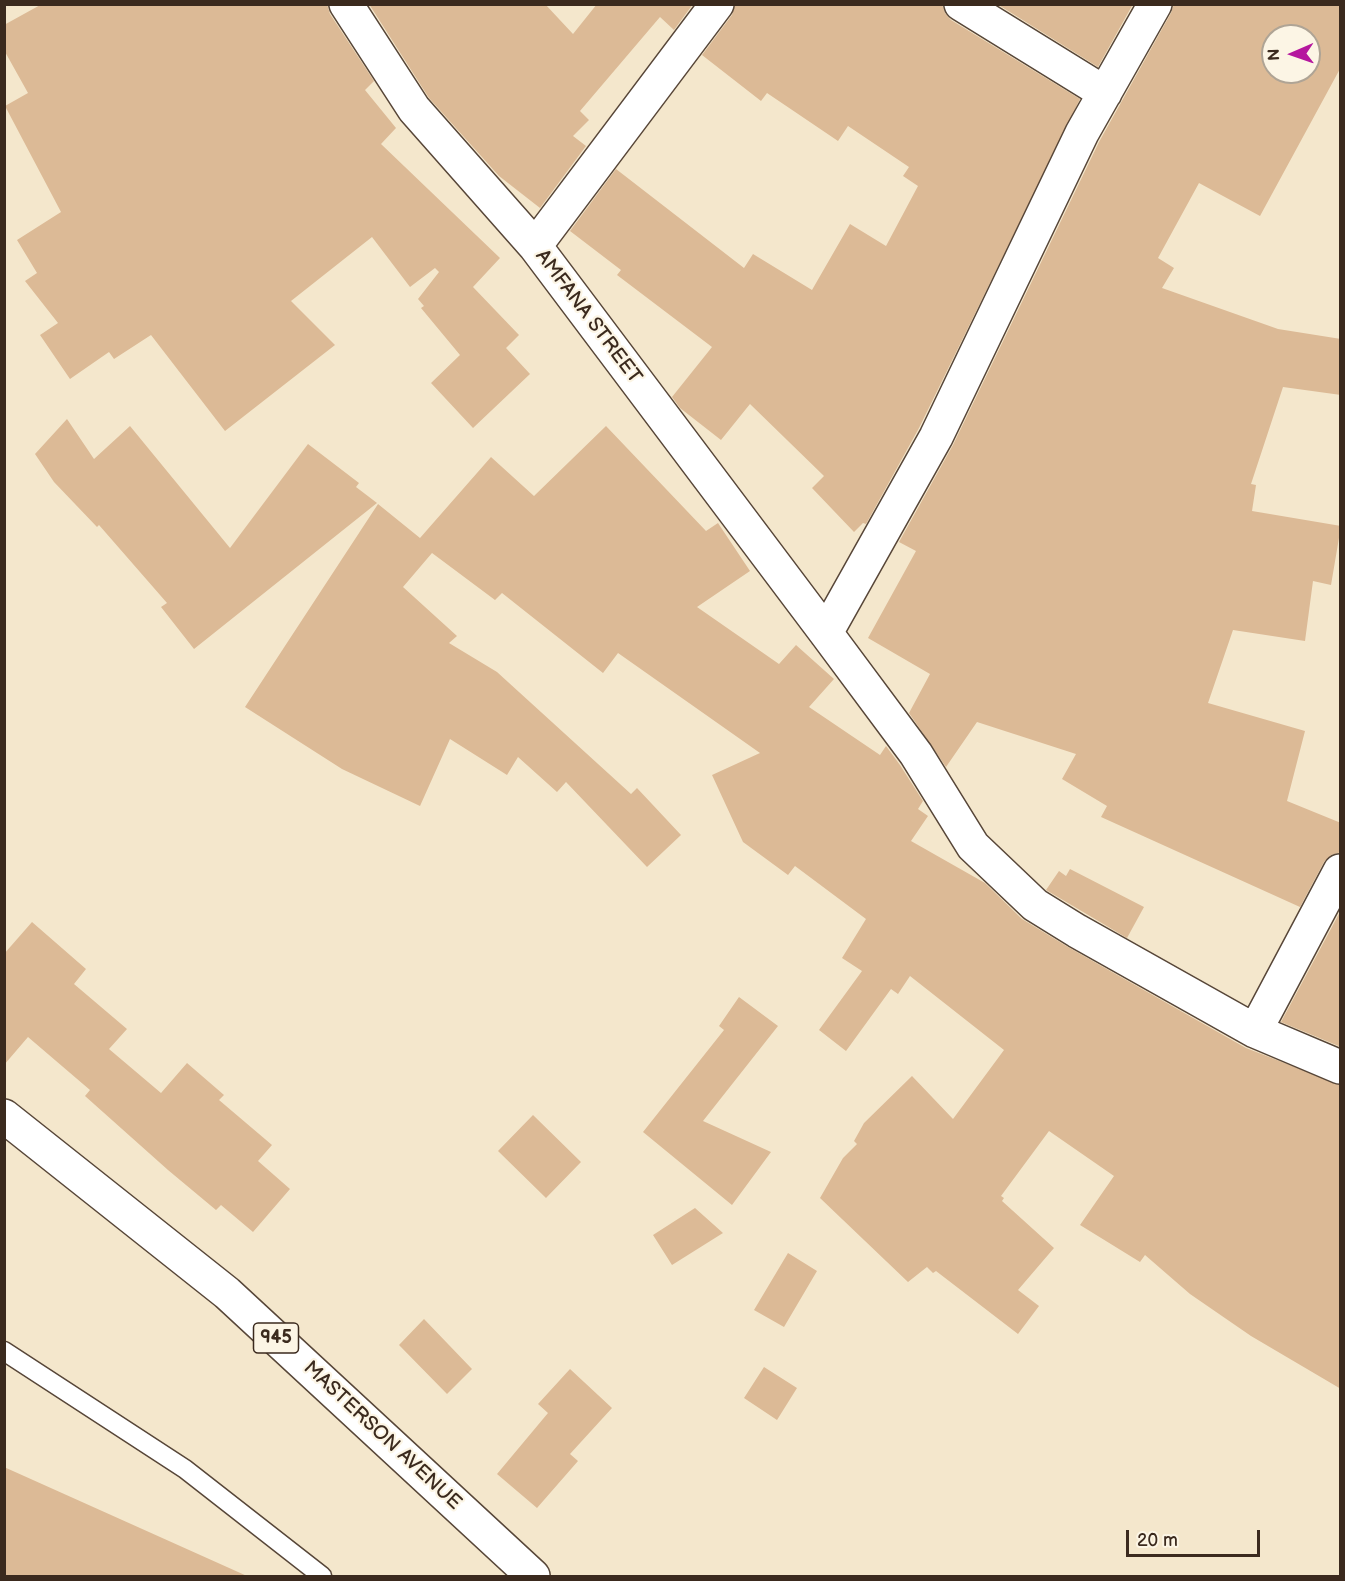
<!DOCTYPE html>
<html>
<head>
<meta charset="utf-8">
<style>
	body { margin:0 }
	#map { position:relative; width:1345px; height:1581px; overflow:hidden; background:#f4e7cc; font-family:"Balsamiq Sans",sans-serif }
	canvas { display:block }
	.frame { position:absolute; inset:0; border:6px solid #3b2a1e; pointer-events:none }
	.north { position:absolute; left:1261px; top:24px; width:60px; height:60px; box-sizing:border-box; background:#fcf5e5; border:2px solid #afa495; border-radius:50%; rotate:268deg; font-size:16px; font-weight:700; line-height:24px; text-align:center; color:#3b2a1e }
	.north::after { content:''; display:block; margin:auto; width:21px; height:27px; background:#b5179e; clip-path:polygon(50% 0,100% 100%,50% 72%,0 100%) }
	.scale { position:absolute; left:1126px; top:1530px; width:134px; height:27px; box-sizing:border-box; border:3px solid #3b2a1e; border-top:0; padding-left:8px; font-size:18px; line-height:21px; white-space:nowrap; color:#3b2a1e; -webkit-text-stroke:4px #fcf5e5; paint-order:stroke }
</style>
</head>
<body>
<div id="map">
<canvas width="1345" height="1581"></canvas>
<div class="frame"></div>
<div class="north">N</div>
<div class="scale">20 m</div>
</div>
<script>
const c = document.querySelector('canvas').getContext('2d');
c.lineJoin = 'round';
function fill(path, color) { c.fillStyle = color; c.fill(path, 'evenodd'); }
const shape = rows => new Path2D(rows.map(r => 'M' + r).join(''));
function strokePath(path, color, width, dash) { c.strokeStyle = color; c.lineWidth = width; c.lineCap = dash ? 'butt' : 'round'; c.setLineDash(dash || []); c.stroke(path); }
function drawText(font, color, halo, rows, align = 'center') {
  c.font = font + ' "Balsamiq Sans",sans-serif'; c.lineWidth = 4.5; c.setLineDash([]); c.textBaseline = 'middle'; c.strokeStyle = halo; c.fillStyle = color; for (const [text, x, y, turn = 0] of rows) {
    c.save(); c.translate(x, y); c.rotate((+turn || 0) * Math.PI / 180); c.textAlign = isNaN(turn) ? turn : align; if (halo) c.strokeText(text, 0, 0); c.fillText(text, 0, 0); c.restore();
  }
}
fill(shape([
	[42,4,327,4,330,14,374,81,365,90,396,128,381,144,500,258,473,287,519,335,506,348,530,374,473,428,431,383,460,355,421,308,424,306,418,299,439,272,435,268,410,287,372,237,291,301,335,345,225,431,151,335,114,359,109,352,70,379,40,335,58,323,25,281,37,273,17,240,61,212,5,106,28,93,4,50,4,25],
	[369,4,545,4,573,34,597,4,693,4,674,30,660,17,580,111,589,120,573,136,586,146,540,208,499,176,429,98],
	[735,4,942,4,945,13,951,20,1080,99,919,428,866,524,863,523,854,532,812,488,824,476,750,404,721,440,680,408,672,397,712,347,617,275,621,270,570,231,616,169,744,268,753,254,812,290,850,224,886,246,918,186,903,176,909,167,848,126,838,141,767,93,761,101,702,55,732,15],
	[997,4,1133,4,1098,67],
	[1174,4,1341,4,1341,67,1260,216,1199,183,1158,258,1174,268,1162,288,1278,329,1341,339,1341,395,1283,387,1251,484,1256,485,1252,511,1341,526,1331,585,1313,581,1305,641,1233,630,1208,703,1305,731,1287,801,1341,823,1341,852,1331,855,1324,862,1300,907,1101,817,1107,806,1062,779,1076,754,977,722,946,767,909,713,930,674,868,638,916,551,899,542,953,445,1099,142,1171,13],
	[1273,36,1309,36,1309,72,1273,72],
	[67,419,94,459,130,426,230,548,308,444,359,483,356,487,377,503,194,649,161,607,167,603,99,525,97,527,54,482,35,454],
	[606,426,706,531,718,523,750,571,697,607,779,664,796,645,834,679,809,707,880,755,886,746,900,765,923,801,918,809,928,816,911,841,985,883,1022,919,1068,947,1246,1048,1341,1085,1341,1389,1251,1336,1190,1294,1145,1255,1140,1262,1080,1225,1114,1176,1049,1131,1001,1196,1004,1198,1002,1201,1054,1248,1018,1290,1039,1306,1018,1334,936,1271,933,1273,927,1267,908,1282,820,1198,843,1158,857,1144,854,1141,864,1123,912,1076,953,1119,1004,1050,910,976,898,994,891,989,846,1051,819,1030,862,971,842,958,866,919,795,866,788,875,743,842,712,775,760,753,618,653,603,673,502,593,495,600,432,553,403,587,457,636,449,643,497,672,631,794,637,788,681,835,647,867,566,782,557,792,518,757,507,775,450,739,420,806,342,769,245,707,378,504,420,538,491,457,534,496],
	[1070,869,1144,907,1127,938,1046,890,1059,871,1066,876],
	[1341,910,1341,1047,1281,1022],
	[32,922,86,969,74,984,127,1029,109,1049,161,1093,187,1063,224,1095,219,1100,272,1145,258,1161,290,1189,253,1232,221,1205,216,1210,168,1170,85,1096,90,1090,28,1037,4,1065,4,954],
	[739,997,778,1026,703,1121,771,1152,732,1205,643,1132,724,1030,719,1026],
	[533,1115,581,1162,546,1198,498,1151],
	[695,1208,723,1233,672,1265,653,1235],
	[788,1253,817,1271,784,1327,754,1310],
	[424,1319,472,1369,447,1394,399,1345],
	[764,1367,797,1388,777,1420,744,1398],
	[570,1369,612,1408,570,1454,578,1461,537,1508,497,1474,548,1413,538,1404],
	[4,1467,247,1576,4,1576]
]), '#dcba96');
const lane = shape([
	[4,1351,185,1469,322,1576]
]);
const street = shape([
	[346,4,414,109,535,246,826,633,916,754,973,846,1035,905,1077,931,1255,1031,1340,1067],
	[961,4,1105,93],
	[535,246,717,4],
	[826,633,936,437,1082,133,1155,4],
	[1255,1031,1340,871]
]);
const primary = shape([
	[4,1116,227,1293,533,1576]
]);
strokePath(lane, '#574638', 21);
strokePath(street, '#574638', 36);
strokePath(primary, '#574638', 36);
strokePath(lane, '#fff', 18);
strokePath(street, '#fff', 33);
strokePath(primary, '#fff', 33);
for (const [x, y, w] of [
	[276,1338,45]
]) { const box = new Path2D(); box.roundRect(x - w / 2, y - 15, w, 30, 4.5); c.fillStyle = '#fcf5e5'; c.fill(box); strokePath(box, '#3b2a1e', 1.5); }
drawText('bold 18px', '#3b2a1e', null, [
	["945",276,1338]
]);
drawText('20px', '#3b2a1e', '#fcf5e5', [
	["AMFANA STREET",588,317,53],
	["MASTERSON AVENUE",382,1436,43]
]);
</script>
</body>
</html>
